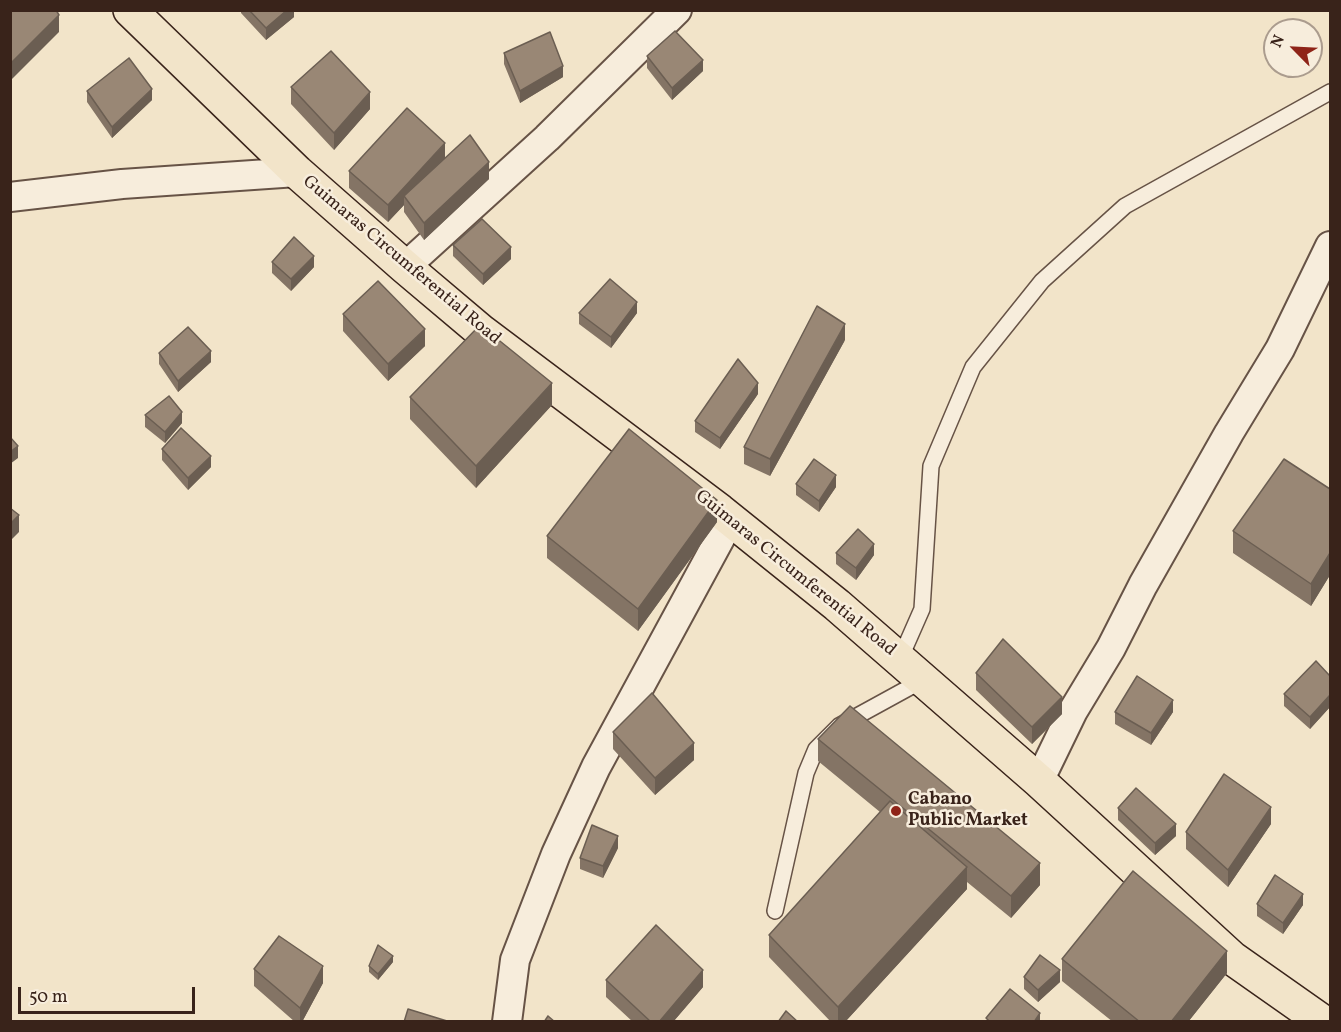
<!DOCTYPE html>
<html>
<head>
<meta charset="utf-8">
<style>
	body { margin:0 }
	#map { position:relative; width:1341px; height:1032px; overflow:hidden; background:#f2e4c9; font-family:Vollkorn,serif }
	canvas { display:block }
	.frame { position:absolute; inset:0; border:12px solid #39231a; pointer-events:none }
	.north { position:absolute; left:1263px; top:18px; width:60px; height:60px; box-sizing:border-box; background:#f7eddc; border:2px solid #ab9c8e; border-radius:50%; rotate:294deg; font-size:16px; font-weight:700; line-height:24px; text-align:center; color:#39231a }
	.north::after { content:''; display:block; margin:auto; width:21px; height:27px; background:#8f2418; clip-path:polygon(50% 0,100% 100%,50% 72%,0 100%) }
	.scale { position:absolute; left:18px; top:987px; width:177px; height:27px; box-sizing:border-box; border:3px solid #39231a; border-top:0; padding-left:8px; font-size:18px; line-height:21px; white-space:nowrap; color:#39231a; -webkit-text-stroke:4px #f7eddc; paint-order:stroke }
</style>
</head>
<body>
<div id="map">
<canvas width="1341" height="1032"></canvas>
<div class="frame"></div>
<div class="north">N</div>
<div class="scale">50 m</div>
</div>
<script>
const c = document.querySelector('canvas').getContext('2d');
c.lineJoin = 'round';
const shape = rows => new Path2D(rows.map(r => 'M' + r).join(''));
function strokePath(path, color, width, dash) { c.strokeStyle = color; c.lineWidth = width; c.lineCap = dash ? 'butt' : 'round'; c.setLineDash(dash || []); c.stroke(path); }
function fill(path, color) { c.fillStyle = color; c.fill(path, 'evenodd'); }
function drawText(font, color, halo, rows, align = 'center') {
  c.font = font + ' Vollkorn,serif'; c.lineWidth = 5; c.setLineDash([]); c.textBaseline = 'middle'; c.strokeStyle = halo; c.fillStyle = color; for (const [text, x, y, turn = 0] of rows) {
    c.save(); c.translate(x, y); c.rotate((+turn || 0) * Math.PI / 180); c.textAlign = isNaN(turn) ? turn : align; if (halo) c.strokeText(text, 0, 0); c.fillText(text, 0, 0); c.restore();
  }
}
const service = shape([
	[900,659,922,609,931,466,973,367,1042,281,1125,206,1330,92],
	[775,911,806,773,816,749,839,726,923,680]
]);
const minor = shape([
	[10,197,122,184,297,172],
	[405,267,547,138,677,10],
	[1039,781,1073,711,1111,648,1143,585,1229,433,1280,349,1330,246],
	[507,1022,515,960,556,854,596,767,730,520]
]);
const primary = shape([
	[130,10,297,172,405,267,482,332,720,511,837,605,1039,781,1232,958,1323,1022]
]);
strokePath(service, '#675346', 18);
strokePath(minor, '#675346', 32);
strokePath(primary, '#39231a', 36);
strokePath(service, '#f7eddc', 15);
strokePath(minor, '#f7eddc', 28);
strokePath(primary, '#f2e4c9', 33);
fill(shape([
	[241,10,294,10,294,17,266,40,241,13],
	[504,53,563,77,520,103,504,64],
	[647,56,703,71,672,100,647,68],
	[291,87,370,109,334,150,291,104],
	[87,91,152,100,112,138,87,102],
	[445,158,489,179,424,240,404,212,404,205,388,222,349,188,349,171],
	[453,245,511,259,483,285,453,256],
	[272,262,314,267,291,291,272,273],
	[579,313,637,313,611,348,579,324],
	[343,314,425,346,388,381,343,331],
	[845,340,770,476,744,464,744,447],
	[159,353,211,362,178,392,159,364],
	[758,394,720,449,695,432,695,421],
	[410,397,552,405,476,488,410,419],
	[145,415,182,423,165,443,145,427],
	[162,449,211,467,188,490,162,460],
	[796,484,836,487,819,512,796,495],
	[1330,489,1330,575,1311,606,1233,553,1233,531],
	[717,522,638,631,547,558,547,536],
	[836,553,874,555,856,580,836,564],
	[976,673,1062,714,1032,744,976,690],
	[1330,676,1330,707,1310,729,1284,706,1284,694],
	[1115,712,1173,712,1151,745,1115,724],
	[613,732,694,760,655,795,613,749],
	[818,739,1040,885,1011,918,967,882,967,889,845,1022,831,1022,769,957,769,935,880,812,818,761],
	[1118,808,1176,836,1155,855,1118,820],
	[1271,824,1228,887,1186,849,1186,832],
	[618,848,603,878,580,869,580,858],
	[1257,904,1303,905,1283,934,1257,916],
	[1062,959,1227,973,1188,1022,1113,1022,1062,981],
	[393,962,378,980,369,972,369,966],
	[254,969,323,983,302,1022,295,1022,254,986],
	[1024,977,1060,982,1038,1002,1024,989],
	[606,980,703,987,673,1022,633,1022,606,997]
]), '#847465');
fill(shape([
	[287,10,294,10,294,17,266,40,266,28],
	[59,15,59,32,11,80,11,63],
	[703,60,703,71,672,100,672,88],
	[563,66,563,77,520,103,520,91],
	[152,89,152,100,112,138,112,127],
	[370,92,370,109,334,150,334,133],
	[445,143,445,160,404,196,404,205,388,222,388,205],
	[489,162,489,179,424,240,424,223],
	[511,247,511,259,483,285,483,274],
	[314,256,314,267,291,291,291,279],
	[637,302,637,313,611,348,611,337],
	[845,324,845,340,770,476,770,459],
	[425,329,425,346,388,381,388,364],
	[211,351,211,362,178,392,178,381],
	[552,383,552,405,476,488,476,466],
	[758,383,758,394,720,449,720,438],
	[182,412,182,423,165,443,165,432],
	[18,446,18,458,10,464,10,452],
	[211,456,211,467,188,490,188,478],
	[836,475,836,487,819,512,819,501],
	[717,500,717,522,638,631,638,609],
	[19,515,19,532,10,541,10,524],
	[874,544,874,555,856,580,856,568],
	[1330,553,1330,575,1311,606,1311,584],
	[1330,695,1330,707,1310,729,1310,717],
	[1062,697,1062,714,1032,744,1032,727],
	[1173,700,1173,712,1151,745,1151,733],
	[694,743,694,760,655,795,655,778],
	[1271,807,1271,824,1228,887,1228,870],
	[1176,824,1176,836,1155,855,1155,843],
	[618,836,618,848,603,878,603,866],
	[1040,863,1040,885,1011,918,1011,896],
	[967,867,967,889,845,1022,838,1022,838,1007],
	[1303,894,1303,905,1283,934,1283,923],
	[1227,951,1227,973,1188,1022,1171,1022],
	[393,956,393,962,378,980,378,974],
	[323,966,323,983,302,1022,300,1022,300,1008],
	[703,970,703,987,673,1022,659,1022],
	[1060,970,1060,982,1038,1002,1038,990],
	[1040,1013,1040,1022,1034,1022]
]), '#6b5e52');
const building = shape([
	[10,10,56,10,59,15,11,63,10,10],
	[249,10,287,10,266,28,249,10],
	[675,31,703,60,672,88,647,56,675,31],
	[550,32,563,66,520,91,504,53,550,32],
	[331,51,370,92,334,133,291,87,331,51],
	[129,58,152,89,112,127,87,91,129,58],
	[407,108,445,143,388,205,349,171,407,108],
	[470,135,489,162,424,223,404,196,470,135],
	[482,219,511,247,483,274,453,245,482,219],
	[294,237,314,256,291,279,272,262,294,237],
	[610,279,637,302,611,337,579,313,610,279],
	[378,281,425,329,388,364,343,314,378,281],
	[817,306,845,324,770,459,744,447,817,306],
	[480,325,552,383,476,466,410,397,480,325],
	[188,327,211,351,178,381,159,353,188,327],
	[738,359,758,383,720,438,695,421,738,359],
	[169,396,182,412,165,432,145,415,169,396],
	[181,428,211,456,188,478,162,449,181,428],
	[629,429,717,500,638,609,547,536,629,429],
	[10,437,18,446,10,452,10,437],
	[814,459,836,475,819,501,796,484,814,459],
	[1284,459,1330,489,1330,553,1311,584,1233,531,1284,459],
	[10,508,19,515,10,524,10,508],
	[858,529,874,544,856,568,836,553,858,529],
	[1003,639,1062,697,1032,727,976,673,1003,639],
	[1316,661,1330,676,1330,695,1310,717,1284,694,1316,661],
	[1137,676,1173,700,1151,733,1115,712,1137,676],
	[652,693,694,743,655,778,613,732,652,693],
	[850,706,1040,863,1011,896,818,739,850,706],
	[1224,774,1271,807,1228,870,1186,832,1224,774],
	[1136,788,1176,824,1155,843,1118,808,1136,788],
	[890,801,967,867,838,1007,769,935,890,801],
	[592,825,618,836,603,866,580,858,592,825],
	[1133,871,1227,951,1171,1022,1140,1022,1062,959,1133,871],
	[1275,875,1303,894,1283,923,1257,904,1275,875],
	[656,925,703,970,659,1022,651,1022,606,980,656,925],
	[279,936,323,966,300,1008,254,969,279,936],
	[378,945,393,956,378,974,369,966,378,945],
	[1040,955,1060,970,1038,990,1024,977,1040,955],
	[1010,989,1040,1013,1034,1022,990,1022,986,1018,1010,989],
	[408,1009,447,1021,404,1022,408,1009],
	[786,1011,798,1022,778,1022,786,1011],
	[548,1016,555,1022,544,1022,548,1016]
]);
fill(building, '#998775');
strokePath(building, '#6b5e52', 1.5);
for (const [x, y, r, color] of [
	[896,811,6,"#8f2418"]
]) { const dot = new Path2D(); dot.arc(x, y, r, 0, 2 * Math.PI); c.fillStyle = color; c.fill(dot); strokePath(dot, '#f7eddc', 2); }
drawText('18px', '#39231a', '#f7eddc', [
	["Guimaras Circumferential Road",401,261,40],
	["Guimaras Circumferential Road",795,574,39]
]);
drawText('bold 18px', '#39231a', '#f7eddc', [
	["Cabano",908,801],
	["Public Market",908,822]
], 'left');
</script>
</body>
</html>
